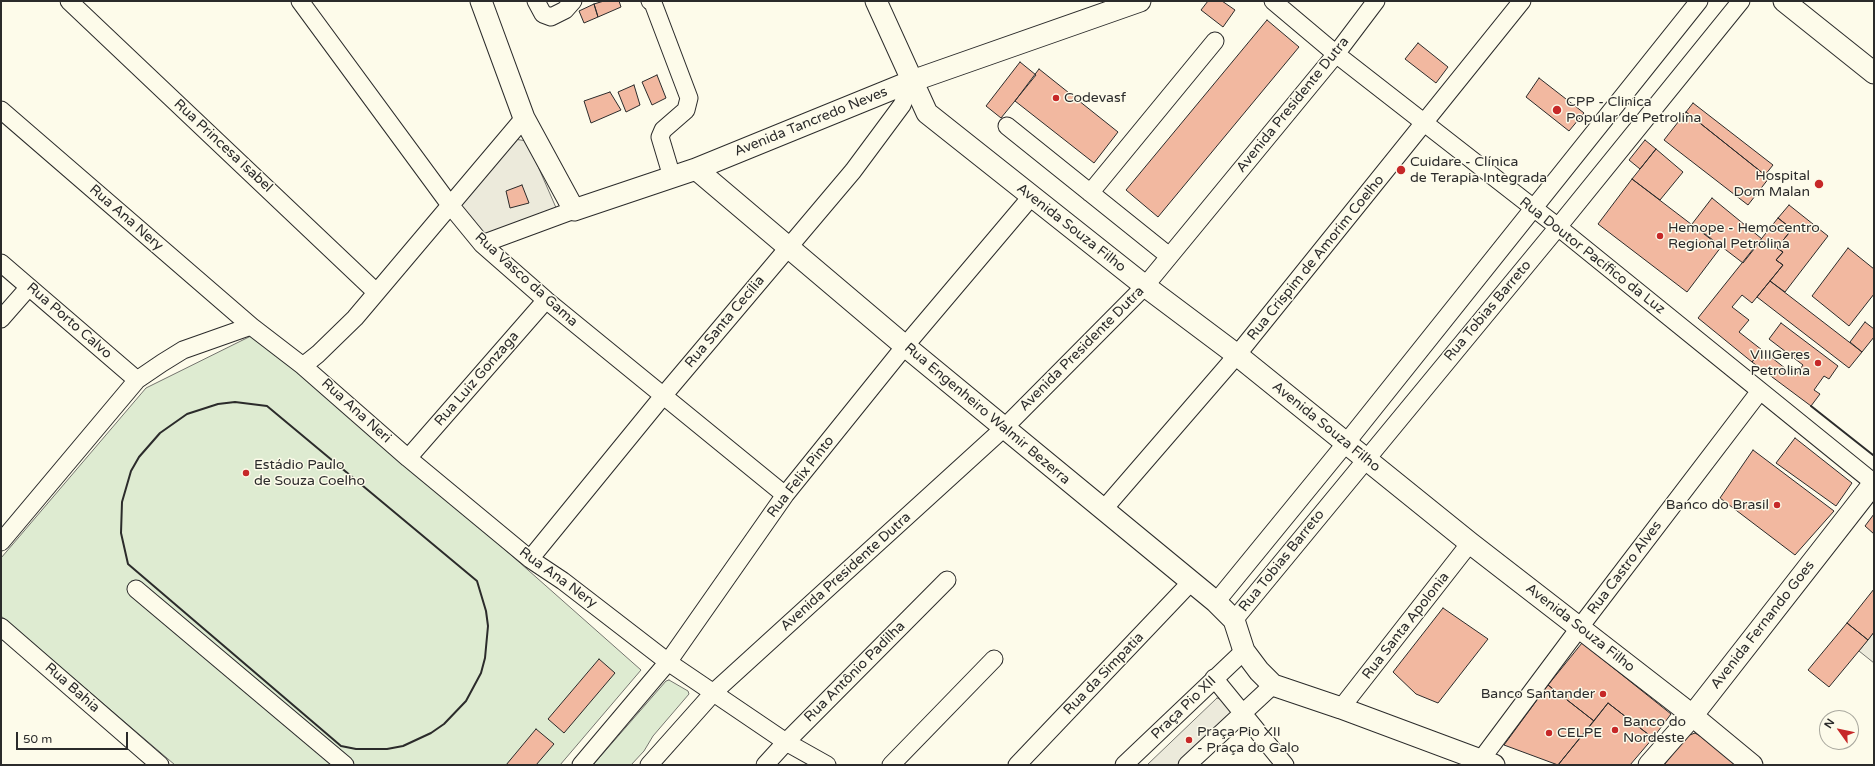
<!DOCTYPE html>
<html>
<head>
<meta charset="utf-8">
<style>
	body { margin:0 }
	#map { position:relative; width:1875px; height:766px; overflow:hidden; background:#fdfbea; font-family:"Varela Round",sans-serif }
	canvas { display:block }
	.frame { position:absolute; inset:0; border:2px solid #2b2b2b; pointer-events:none }
	.north { position:absolute; left:1819px; top:710px; width:40px; height:40px; box-sizing:border-box; background:#fdfbea; border:1px solid #a9a89e; border-radius:50%; rotate:303deg; font-size:11px; font-weight:700; line-height:16px; text-align:center; color:#2b2b2b }
	.north::after { content:''; display:block; margin:auto; width:14px; height:18px; background:#c62828; clip-path:polygon(50% 0,100% 100%,50% 72%,0 100%) }
	.scale { position:absolute; left:16px; top:732px; width:112px; height:18px; box-sizing:border-box; border:2px solid #2b2b2b; border-top:0; padding-left:5px; font-size:12px; line-height:14px; white-space:nowrap; color:#2b2b2b; -webkit-text-stroke:3px #fdfbea; paint-order:stroke }
</style>
</head>
<body>
<div id="map">
<canvas width="1875" height="766"></canvas>
<div class="frame"></div>
<div class="north">N</div>
<div class="scale">50 m</div>
</div>
<script>
const c = document.querySelector('canvas').getContext('2d');
c.lineJoin = 'round';
function fill(path, color) { c.fillStyle = color; c.fill(path, 'evenodd'); }
const shape = rows => new Path2D(rows.map(r => 'M' + r).join(''));
function strokePath(path, color, width, dash) { c.strokeStyle = color; c.lineWidth = width; c.lineCap = dash ? 'butt' : 'round'; c.setLineDash(dash || []); c.stroke(path); }
function drawText(font, color, halo, rows, align = 'center') {
  c.font = font + ' "Varela Round",sans-serif'; c.lineWidth = 3; c.setLineDash([]); c.textBaseline = 'middle'; c.strokeStyle = halo; c.fillStyle = color; for (const [text, x, y, turn = 0] of rows) {
    c.save(); c.translate(x, y); c.rotate((+turn || 0) * Math.PI / 180); c.textAlign = isNaN(turn) ? turn : align; if (halo) c.strokeText(text, 0, 0); c.fillText(text, 0, 0); c.restore();
  }
}
const green = shape([
	[259,332,641,670,560,765,175,765,1,616,1,558,146,388,259,332],
	[669,680,688,691,689,694,653,736,644,751,631,765,593,765,666,681,669,680]
]);
fill(green, '#deebd1');
strokePath(green, '#74746e', 1);
const parking = shape([
	[514,139,527,141,557,210,485,238,455,207,514,139],
	[1874,632,1874,663,1859,651,1874,632],
	[1217,698,1225,701,1230,707,1231,715,1179,765,1147,765,1217,698]
]);
fill(parking, '#eceadb');
strokePath(parking, '#74746e', 1);
const building = shape([
	[604,1,619,1,621,7,598,17,594,4,604,1],
	[1208,1,1222,1,1235,10,1223,27,1201,10,1208,1],
	[594,4,598,17,584,23,579,11,594,4],
	[1267,20,1299,47,1158,217,1126,190,1267,20],
	[1418,43,1448,67,1436,83,1405,59,1418,43],
	[1020,62,1036,75,1001,118,986,106,1020,62],
	[1039,69,1118,132,1094,163,1015,101,1039,69],
	[657,75,666,98,652,105,642,82,657,75],
	[1539,78,1584,113,1569,131,1526,97,1539,78],
	[634,85,640,105,626,112,618,92,634,85],
	[610,92,621,110,591,123,584,101,610,92],
	[1693,103,1773,165,1765,175,1686,112,1693,103],
	[1686,112,1769,178,1748,205,1664,140,1686,112],
	[1645,140,1656,149,1640,169,1629,160,1645,140],
	[1656,149,1683,172,1660,200,1632,179,1656,149],
	[1632,179,1721,247,1687,292,1598,224,1632,179],
	[522,185,529,203,510,208,506,191,522,185],
	[1712,198,1762,239,1743,263,1692,224,1712,198],
	[1789,205,1828,236,1785,292,1770,281,1783,265,1776,260,1783,252,1777,248,1792,229,1778,218,1789,205],
	[1778,218,1792,229,1777,248,1783,252,1776,260,1783,265,1752,303,1742,295,1732,307,1749,320,1739,332,1762,350,1752,362,1698,318,1778,218],
	[1848,248,1874,269,1874,294,1849,326,1812,296,1848,248],
	[1770,281,1862,352,1849,368,1757,297,1770,281],
	[1865,322,1874,329,1874,337,1862,352,1850,342,1865,322],
	[1781,323,1838,366,1829,379,1824,376,1814,390,1820,394,1811,406,1752,362,1762,350,1795,376,1803,365,1769,339,1781,323],
	[1795,438,1852,483,1836,506,1776,463,1795,438],
	[1753,450,1834,511,1795,555,1720,498,1753,450],
	[1874,514,1874,534,1865,526,1874,514],
	[1874,589,1874,632,1868,640,1847,623,1874,589],
	[1443,608,1488,639,1438,703,1416,694,1393,672,1443,608],
	[1847,623,1868,640,1829,687,1808,670,1847,623],
	[1582,643,1671,714,1653,738,1608,703,1594,721,1548,685,1582,643],
	[599,659,615,673,564,733,548,719,599,659],
	[1548,685,1594,721,1558,765,1504,745,1548,685],
	[1608,703,1653,738,1630,765,1558,765,1608,703],
	[536,729,554,744,536,765,506,765,536,729],
	[1695,733,1700,736,1736,765,1664,765,1687,736,1695,733]
]);
fill(building, '#f2b8a0');
strokePath(building, '#2b2b2b', 1);
const minor = shape([
	[69,1,376,292],
	[300,1,450,205,482,244,546,300,785,495],
	[536,1,543,14,551,17,565,10,573,1],
	[650,1,653,3,689,98,686,110,663,130,660,137,672,177],
	[1273,1,1336,54,1558,227,1874,483],
	[1,110,251,326],
	[1007,126,1169,256],
	[1090,193,1215,41],
	[482,244,574,210],
	[1,263,137,380],
	[1,319,29,287],
	[303,366,408,458,530,559,563,581,668,662,786,742,827,765],
	[408,458,546,300],
	[1103,510,1237,355,1522,1],
	[1,542,137,380,162,363,183,350,251,326,303,366,318,354,355,318,524,118],
	[530,559,663,396,853,171,902,105,912,81],
	[136,589,345,765],
	[1216,602,1346,443,1699,1],
	[1234,620,1558,227,1741,1],
	[1,627,160,765],
	[1214,678,1285,765],
	[1341,708,1470,543],
	[581,765,668,662,785,495,905,346,1031,197],
	[649,765,714,692,1004,428,1145,286,1336,54,1376,1],
	[765,765,786,742,947,580],
	[891,765,994,659],
	[1017,765,1191,582],
	[1124,765,1244,651],
	[1187,765,1273,685],
	[1477,765,1580,627,1760,391]
]);
const major = shape([
	[481,1,524,118,574,210,696,169,912,81,1140,1],
	[876,1,927,113,1145,286,1237,355,1470,543,1683,708,1752,765],
	[1784,1,1874,73],
	[696,169,905,346,1216,602,1234,620,1244,651,1259,671,1273,685,1341,708,1494,765],
	[1649,765,1692,716,1874,483]
]);
strokePath(minor, '#2b2b2b', 19);
strokePath(major, '#2b2b2b', 23);
strokePath(minor, '#fdfbea', 17);
strokePath(major, '#fdfbea', 21);
strokePath(shape([
	[235,402,267,406,477,581,486,611,488,626,485,658,481,673,466,701,444,724,431,733,403,746,387,749,356,749,341,746,128,564,121,533,122,502,131,471,139,457,160,433,187,414,218,404,235,402],
	[1811,406,1873,455,1874,454]
]), '#2b2b2b', 2);
for (const [x, y, r, color] of [
	[1056,98,4,"#c62828"],
	[1557,110,5,"#c62828"],
	[1401,170,5,"#c62828"],
	[1819,184,5,"#c62828"],
	[1660,236,4,"#c62828"],
	[1818,363,4,"#c62828"],
	[246,473,4,"#c62828"],
	[1777,505,4,"#c62828"],
	[1603,694,4,"#c62828"],
	[1615,730,4,"#c62828"],
	[1549,733,4,"#c62828"],
	[1189,740,4,"#c62828"]
]) { const dot = new Path2D(); dot.arc(x, y, r, 0, 2 * Math.PI); c.fillStyle = color; c.fill(dot); strokePath(dot, '#fdfbea', 1.5); }
drawText('14px', '#2b2b2b', '#fdfbea', [
	["Codevasf",1064,98],
	["CPP - Clinica",1566,102],
	["Popular de Petrolina",1566,118],
	["Cuidare - Clínica",1410,162],
	["de Terapia Integrada",1410,178],
	["Hospital",1810,176,"right"],
	["Dom Malan",1810,192,"right"],
	["Hemope - Hemocentro",1668,228],
	["Regional Petrolina",1668,244],
	["VIIIGeres",1810,355,"right"],
	["Petrolina",1810,371,"right"],
	["Estádio Paulo",254,465],
	["de Souza Coelho",254,481],
	["Banco do Brasil",1769,505,"right"],
	["Banco Santander",1595,694,"right"],
	["Banco do",1623,722],
	["Nordeste",1623,738],
	["Praça Pio XII",1197,732],
	["- Praça do Galo",1197,748],
	["CELPE",1557,733]
], 'left');
drawText('14px', '#2b2b2b', '#fdfbea', [
	["Avenida Presidente Dutra",1293,105,-51],
	["Avenida Tancredo Neves",811,122,-22],
	["Rua Princesa Isabel",223,146,43],
	["Rua Ana Nery",126,218,41],
	["Avenida Souza Filho",1071,228,38],
	["Rua Doutor Pacífico da Luz",1592,256,38],
	["Rua Crispim de Amorim Coelho",1316,258,-51],
	["Rua Vasco da Gama",526,280,42],
	["Rua Tobias Barreto",1488,311,-50],
	["Rua Porto Calvo",69,321,41],
	["Rua Santa Cecília",725,322,-50],
	["Avenida Presidente Dutra",1082,349,-45],
	["Rua Luiz Gonzaga",477,379,-49],
	["Rua Ana Neri",356,411,42],
	["Rua Engenheiro Walmir Bezerra",987,414,40],
	["Avenida Souza Filho",1326,427,39],
	["Rua Felix Pinto",801,477,-52],
	["Rua Tobias Barreto",1282,561,-51],
	["Rua Castro Alves",1625,568,-53],
	["Avenida Presidente Dutra",846,572,-42],
	["Rua Ana Nery",558,578,36],
	["Avenida Fernando Goes",1763,625,-52],
	["Rua Santa Apolonia",1406,626,-52],
	["Avenida Souza Filho",1580,628,38],
	["Rua Antônio Padilha",855,672,-45],
	["Rua da Simpatia",1104,674,-46],
	["Rua Bahia",72,688,41],
	["Praça Pio XII",1184,708,-44]
]);
</script>
</body>
</html>
